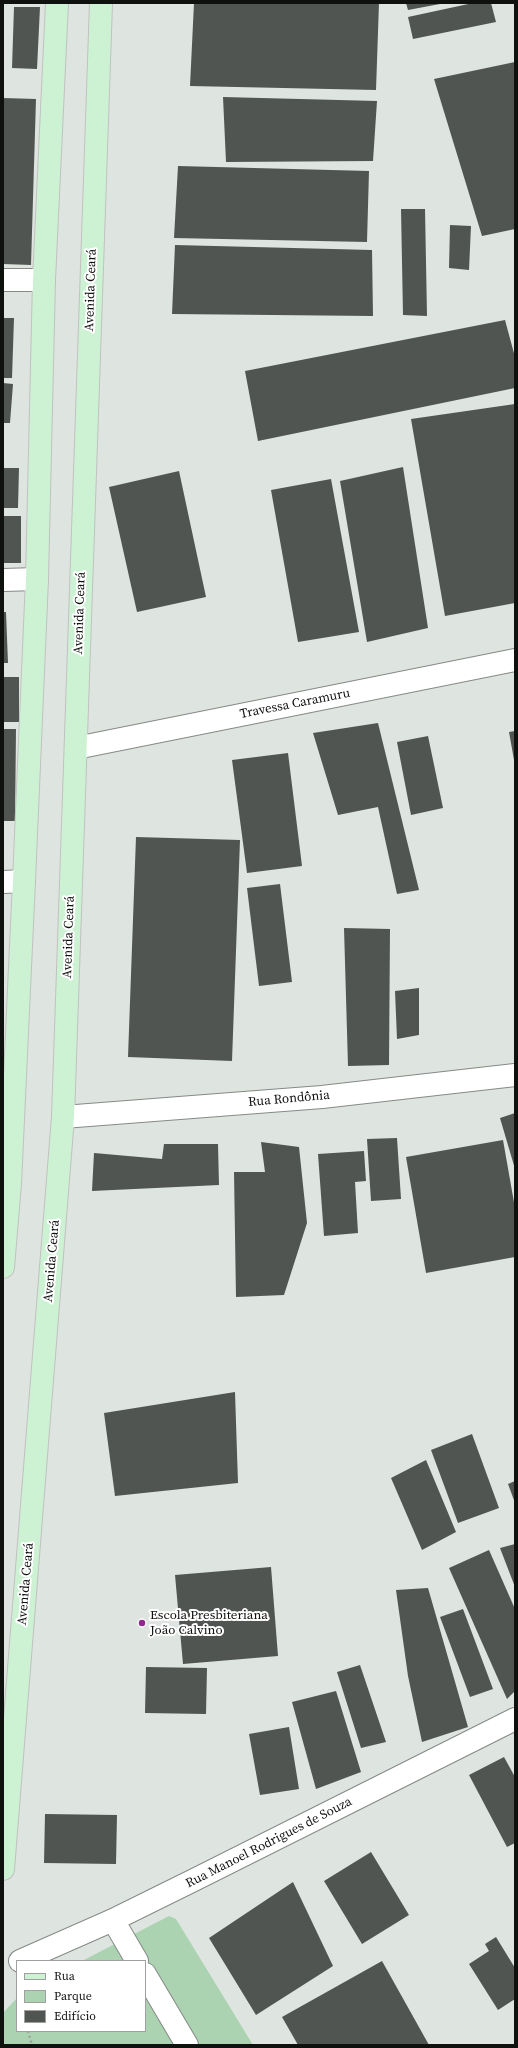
<!DOCTYPE html>
<html>
<head>
<meta charset="utf-8">
<style>
	body { margin:0 }
	#map { position:relative; width:518px; height:2048px; overflow:hidden; background:#dee4df; font-family:"Source Serif 4",serif }
	canvas { display:block }
	.frame { position:absolute; inset:0; border:4px solid #0f110f; pointer-events:none }
	.legend { position:absolute; left:16px; top:1960px; width:130px; height:72px; box-sizing:border-box; background:#fff; border:1px solid #9fa09f; margin:0; padding:5px 7px; list-style:none; font-size:12px; color:#0f110f }
	.legend li { display:flex; align-items:center; gap:8px; height:20px }
	.legend b { width:20px; border:1px solid #9fa09f }
</style>
</head>
<body>
<div id="map">
<canvas width="518" height="2048"></canvas>
<div class="frame"></div>
<ul class="legend">
<li><b style="height:5px;background:#cdf2d3"></b>Rua</li>
<li><b style="height:11px;background:#abd3b1"></b>Parque</li>
<li><b style="height:11px;background:#515551"></b>Edifício</li>
</ul>
</div>
<script>
const c = document.querySelector('canvas').getContext('2d');
c.lineJoin = 'round';
function fill(path, color) { c.fillStyle = color; c.fill(path, 'evenodd'); }
const shape = rows => new Path2D(rows.map(r => 'M' + r).join(''));
function strokePath(path, color, width, dash) { c.strokeStyle = color; c.lineWidth = width; c.lineCap = dash ? 'butt' : 'round'; c.setLineDash(dash || []); c.stroke(path); }
function drawText(font, color, halo, rows, align = 'center') {
  c.font = font + ' "Source Serif 4",serif'; c.lineWidth = 4; c.setLineDash([]); c.textBaseline = 'middle'; c.strokeStyle = halo; c.fillStyle = color; for (const [text, x, y, turn = 0] of rows) {
    c.save(); c.translate(x, y); c.rotate((+turn || 0) * Math.PI / 180); c.textAlign = isNaN(turn) ? turn : align; if (halo) c.strokeText(text, 0, 0); c.fillText(text, 0, 0); c.restore();
  }
}
fill(shape([
	[169,1916,176,1919,253,2045,3,2045,3,2013,17,1998,17,2031,145,2031,145,1961,82,1961]
]), '#abd3b1');
fill(shape([
	[194,3,379,3,376,90,190,86],
	[406,3,440,3,440,4,408,10],
	[473,3,491,3,496,22,413,39,408,17],
	[14,7,40,7,37,69,12,68],
	[515,62,515,229,482,236,434,79],
	[223,97,377,101,373,161,226,162],
	[3,98,36,99,31,265,3,264],
	[178,166,369,171,367,242,174,238],
	[401,209,425,209,427,316,403,315],
	[450,225,471,226,469,270,449,268],
	[175,245,372,250,373,316,172,314],
	[3,318,14,318,12,378,3,378],
	[505,320,515,357,515,388,258,441,245,371],
	[3,383,13,384,10,423,3,423],
	[515,404,515,603,445,616,411,419],
	[403,467,428,628,367,642,340,481],
	[3,468,19,468,18,508,3,508],
	[179,471,206,597,137,612,109,487],
	[331,479,359,632,298,642,271,490],
	[3,516,21,516,21,563,3,563],
	[3,612,6,612,8,663,3,663],
	[3,677,19,677,19,722,3,722],
	[378,723,419,890,397,894,378,807,338,815,313,733],
	[3,729,16,729,15,821,3,821],
	[515,731,515,760,514,760,509,732],
	[428,736,443,808,411,815,397,742],
	[288,753,302,866,247,873,232,760],
	[136,837,240,840,232,1061,128,1057],
	[280,884,292,982,259,986,247,888],
	[344,928,390,929,389,1065,348,1066],
	[419,988,419,1035,397,1039,395,991],
	[515,1113,515,1169,500,1118],
	[397,1138,401,1199,371,1201,367,1139],
	[503,1140,515,1208,515,1257,426,1273,406,1157],
	[261,1142,299,1147,307,1223,284,1295,236,1297,234,1172,265,1172],
	[164,1144,218,1144,219,1185,92,1191,94,1153,162,1159],
	[364,1151,366,1181,355,1182,358,1233,324,1236,318,1154],
	[235,1392,238,1483,115,1496,104,1413],
	[472,1434,499,1508,458,1523,431,1450],
	[426,1460,456,1532,422,1550,391,1478],
	[515,1481,515,1503,508,1484],
	[515,1544,515,1587,500,1548],
	[489,1550,515,1609,515,1691,507,1699,449,1568],
	[271,1567,278,1656,183,1664,175,1575],
	[428,1588,468,1727,422,1742,408,1676,396,1590],
	[463,1609,493,1689,470,1697,440,1617],
	[360,1665,386,1742,361,1748,337,1672],
	[146,1667,207,1668,206,1714,145,1713],
	[336,1691,361,1772,316,1789,292,1702],
	[289,1727,299,1789,260,1795,249,1734],
	[504,1757,515,1777,515,1843,507,1847,469,1775],
	[45,1814,117,1815,116,1864,44,1863],
	[371,1852,409,1915,362,1944,324,1881],
	[293,1882,333,1966,256,2015,209,1938],
	[496,1937,515,1968,515,1999,498,2010,469,1964,489,1951,485,1944],
	[382,1961,429,2045,298,2045,282,2017]
]), '#515551');
const minor = shape([
	[3,280,44,280],
	[3,580,37,579],
	[76,748,515,660],
	[3,882,24,881],
	[63,1117,322,1097,515,1075],
	[113,1920,137,1961],
	[20,1961,113,1920,194,1880,515,1719],
	[145,1974,187,2045]
]);
const major = shape([
	[3,1267,10,1184,24,881,37,579,44,280,57,3],
	[3,1869,63,1117,101,3]
]);
strokePath(minor, '#858a86', 24);
strokePath(major, '#c1c1c1', 24);
strokePath(shape([
	[28,2031,32,2045]
]), '#9da19d', 2.5, [2, 3]);
strokePath(minor, '#fff', 22);
strokePath(major, '#cdf2d3', 22);
for (const [x, y, r, color] of [
	[142,1623,4,"#90288d"]
]) { const dot = new Path2D(); dot.arc(x, y, r, 0, 2 * Math.PI); c.fillStyle = color; c.fill(dot); strokePath(dot, '#fff', 1.5); }
drawText('13px', '#0f110f', '#fff', [
	["Avenida Ceará",91,290,-88],
	["Avenida Ceará",80,613,-88],
	["Travessa Caramuru",295,704,-11],
	["Avenida Ceará",69,937,-88],
	["Rua Rondônia",289,1099,-5],
	["Avenida Ceará",52,1261,-85],
	["Avenida Ceará",26,1584,-85],
	["Rua Manoel Rodrigues de Souza",269,1843,-27]
]);
drawText('13px', '#0f110f', '#fff', [
	["Escola Presbiteriana",150,1616],
	["João Calvino",150,1631]
], 'left');
</script>
</body>
</html>
